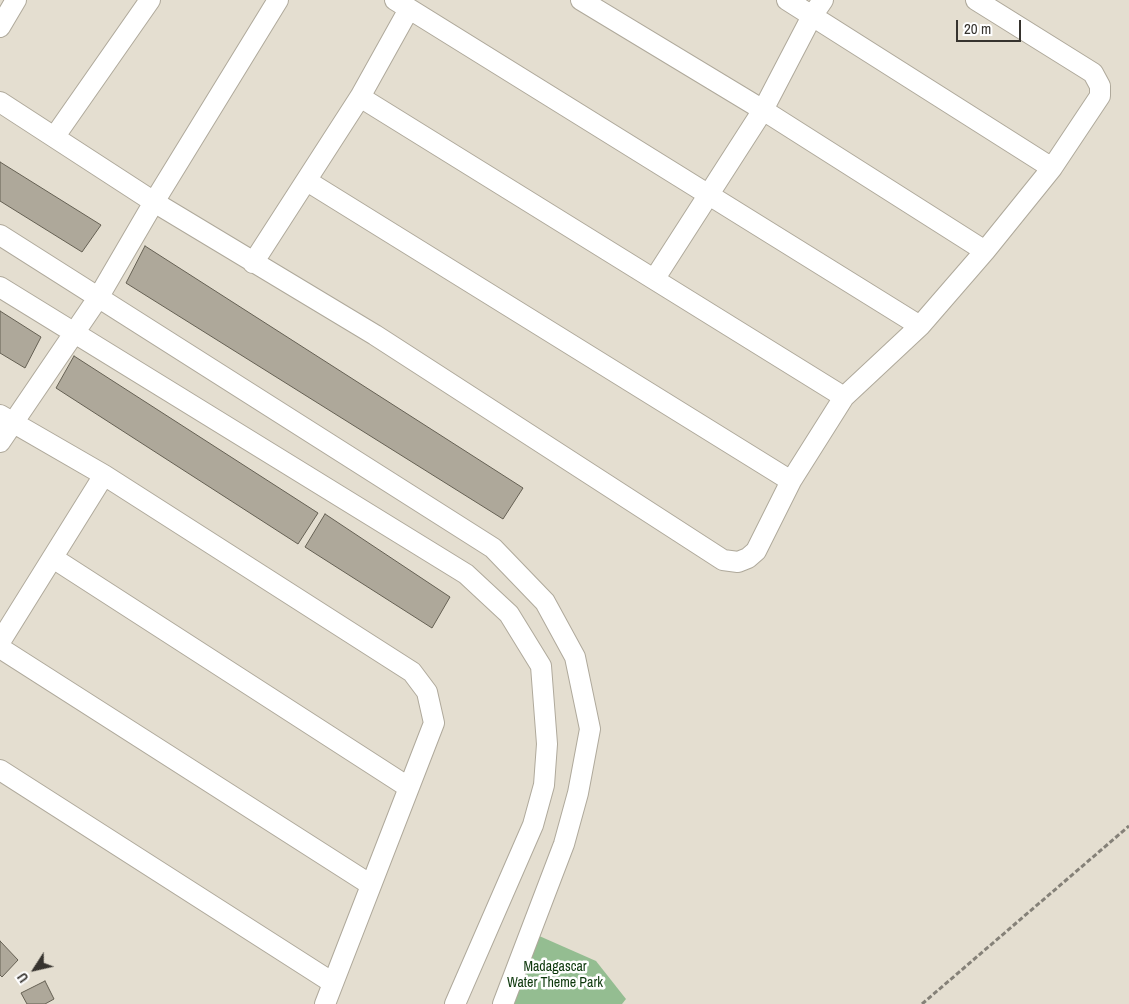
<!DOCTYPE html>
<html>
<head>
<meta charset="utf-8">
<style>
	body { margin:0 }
	#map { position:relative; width:1129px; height:1004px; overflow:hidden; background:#e4ded0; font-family:"Archivo Narrow",sans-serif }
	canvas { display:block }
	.north { position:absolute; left:10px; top:944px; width:50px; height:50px; -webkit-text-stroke:4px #fff; paint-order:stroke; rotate:235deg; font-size:14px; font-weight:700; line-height:20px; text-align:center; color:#36332e }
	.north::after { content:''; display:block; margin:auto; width:18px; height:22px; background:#36332e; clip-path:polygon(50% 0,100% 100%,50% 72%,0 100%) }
	.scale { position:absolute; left:956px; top:20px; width:65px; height:22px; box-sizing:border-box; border:2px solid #36332e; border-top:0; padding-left:6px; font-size:15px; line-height:18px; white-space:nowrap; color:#36332e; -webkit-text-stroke:4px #fff; paint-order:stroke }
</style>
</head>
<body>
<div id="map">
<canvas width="1129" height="1004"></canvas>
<div class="north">U</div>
<div class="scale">20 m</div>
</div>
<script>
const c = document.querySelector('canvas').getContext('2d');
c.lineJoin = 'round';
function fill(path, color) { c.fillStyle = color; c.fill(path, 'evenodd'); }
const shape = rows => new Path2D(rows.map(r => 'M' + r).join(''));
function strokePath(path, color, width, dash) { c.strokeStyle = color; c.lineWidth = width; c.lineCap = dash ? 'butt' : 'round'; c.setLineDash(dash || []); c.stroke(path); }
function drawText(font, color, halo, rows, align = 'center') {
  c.font = font + ' "Archivo Narrow",sans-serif'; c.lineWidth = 5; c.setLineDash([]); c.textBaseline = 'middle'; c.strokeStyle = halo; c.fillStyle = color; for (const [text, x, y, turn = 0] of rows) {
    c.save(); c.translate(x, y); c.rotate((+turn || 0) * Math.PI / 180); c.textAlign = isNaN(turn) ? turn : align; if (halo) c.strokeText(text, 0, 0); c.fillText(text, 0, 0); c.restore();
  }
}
fill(shape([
	[537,935,596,961,626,999,622,1004,509,1004]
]), '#94bd91');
const building = shape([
	[0,162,101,225,82,252,0,201,0,162],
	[145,246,523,488,503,519,126,283,145,246],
	[0,311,41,337,25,368,0,353,0,311],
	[74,356,318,513,298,544,56,388,74,356],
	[325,514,450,597,432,628,305,547,325,514],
	[0,941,18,960,2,977,0,975,0,941],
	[45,981,54,999,45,1004,27,1004,21,993,45,981]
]);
fill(building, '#aea89a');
strokePath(building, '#656053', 1);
const street = shape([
	[395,0,920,326],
	[581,0,763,110,985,251],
	[787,0,1052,168],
	[0,27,16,0],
	[360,97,844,397],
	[0,102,154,202,375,335,723,560,738,562,748,558,756,551,791,481,844,397,920,326,985,251,1052,168,1100,96,1100,86,1093,73,976,0],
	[55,136,150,0],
	[307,181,791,481],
	[0,235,493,548,545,602,575,657,590,729,578,793,564,844,503,1004],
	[253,263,360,97,409,9],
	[655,278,763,110,812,16,823,0],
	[0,287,466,574,509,614,541,666,547,744,544,785,533,825,455,1004],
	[0,415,104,475,412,672,427,692,434,723,325,1004],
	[0,442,98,298,154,202,278,0],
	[53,558,408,787],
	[0,642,104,475],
	[0,648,371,885],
	[0,770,333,983]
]);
strokePath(street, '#afa99b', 22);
strokePath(shape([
	[922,1004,1129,826]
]), '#858178', 3, [5, 2.5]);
strokePath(street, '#fff', 20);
drawText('14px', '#0c370b', '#fff', [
	["Madagascar",555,967],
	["Water Theme Park",555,983]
]);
</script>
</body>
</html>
